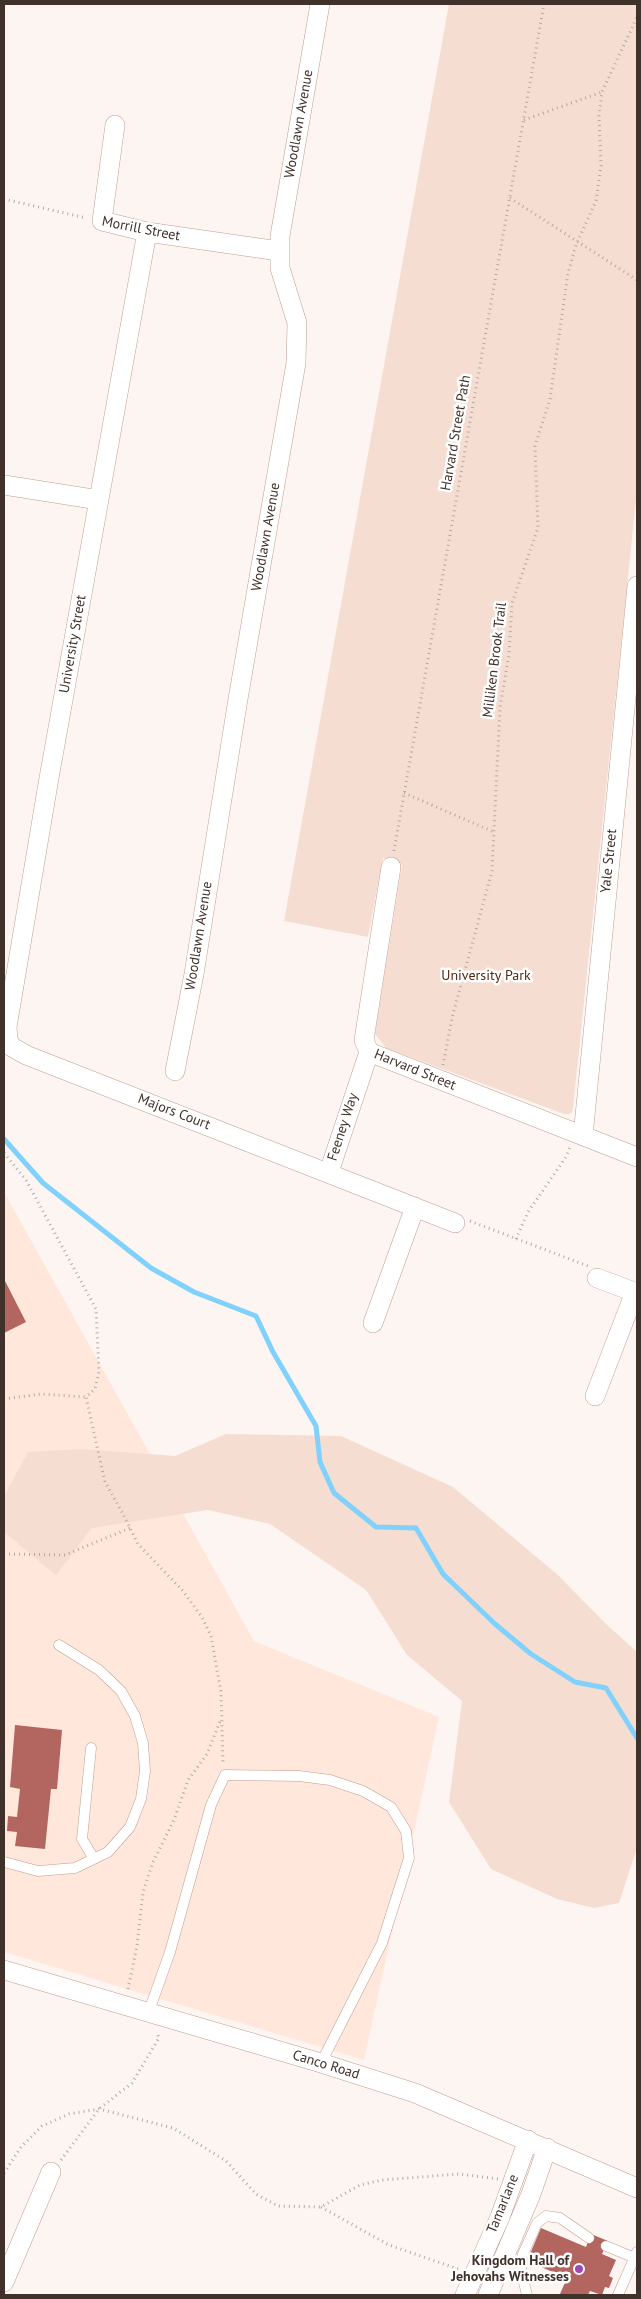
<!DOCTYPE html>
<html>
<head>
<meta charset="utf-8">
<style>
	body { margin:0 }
	#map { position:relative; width:641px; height:2299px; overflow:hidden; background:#fdf5f1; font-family:"PT Sans",sans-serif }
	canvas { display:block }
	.frame { position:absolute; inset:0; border:5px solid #41312b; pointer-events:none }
</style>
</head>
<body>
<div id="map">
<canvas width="641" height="2299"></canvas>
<div class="frame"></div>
</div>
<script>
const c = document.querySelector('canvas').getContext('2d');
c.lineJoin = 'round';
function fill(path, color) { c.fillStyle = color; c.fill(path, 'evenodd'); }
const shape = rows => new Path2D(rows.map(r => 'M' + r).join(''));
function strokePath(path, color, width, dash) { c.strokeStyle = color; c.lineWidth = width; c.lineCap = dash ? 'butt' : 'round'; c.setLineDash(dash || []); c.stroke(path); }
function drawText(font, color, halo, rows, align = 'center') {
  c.font = font + ' "PT Sans",sans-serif'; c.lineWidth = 5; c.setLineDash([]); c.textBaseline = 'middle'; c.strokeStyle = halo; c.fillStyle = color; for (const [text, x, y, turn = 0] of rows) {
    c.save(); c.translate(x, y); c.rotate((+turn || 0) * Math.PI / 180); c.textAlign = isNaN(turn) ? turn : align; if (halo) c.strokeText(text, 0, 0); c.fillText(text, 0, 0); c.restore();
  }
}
fill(shape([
	[4,1192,254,1641,439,1717,364,2060,4,1952]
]), '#ffe7dc');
fill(shape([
	[449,4,637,4,637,490,573,1108,572,1112,569,1114,564,1114,386,1048,375,1034,402,864,383,858,368,937,284,921],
	[226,1434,341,1436,453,1487,558,1575,605,1623,637,1652,637,1848,619,1903,594,1908,557,1899,491,1869,449,1802,462,1701,407,1655,366,1590,270,1524,208,1510,92,1528,56,1575,4,1532,4,1496,28,1452,81,1449,175,1456]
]), '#f6ddd2');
strokePath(shape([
	[4,1139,43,1183,151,1268,194,1292,256,1316,273,1352,316,1426,320,1462,334,1493,376,1527,416,1528,443,1574,495,1624,531,1654,575,1682,606,1688,637,1738]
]), '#81d1fd', 5);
fill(shape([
	[4,1279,26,1322,4,1333],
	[15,1725,62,1730,57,1789,51,1789,45,1849,15,1846,17,1832,7,1831,8,1816,17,1817,20,1789,10,1787],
	[541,2228,586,2247,591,2234,608,2241,602,2254,616,2260,609,2276,613,2278,609,2288,605,2287,602,2295,590,2291,588,2295,560,2294,567,2278,527,2261]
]), '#b36660');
const service = shape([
	[91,1748,82,1839,94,1859],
	[4,1862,38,1871,75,1868,108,1852,130,1827,141,1799,145,1771,143,1743,135,1716,121,1691,99,1670,59,1645],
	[149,2011,170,1952,211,1805,225,1775,299,1776,330,1780,363,1791,391,1807,406,1831,409,1858,382,1943,321,2063],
	[606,2246,635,2258],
	[527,2295,521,2270,523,2254,537,2223,546,2216,560,2218,589,2238],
	[618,2295,637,2252]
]);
const minor = shape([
	[115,125,102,221,147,232,279,251],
	[147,232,49,778,7,1027,8,1040,12,1047,26,1055,455,1223],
	[4,485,99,500],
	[391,867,364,1040,369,1052,637,1157],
	[175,1071,194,974,238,699,296,363,297,323,280,268,280,236,320,4],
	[583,1136,637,586],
	[329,1172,369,1052],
	[597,1278,637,1293],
	[373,1323,415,1207],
	[595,1396,635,1292],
	[4,1970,321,2063,415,2093,637,2188],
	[4,2282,51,2172],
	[465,2295,500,2217,528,2140],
	[488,2295,531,2194,547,2148]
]);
strokePath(service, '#c39d8e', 11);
strokePath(minor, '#c39d8e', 20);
strokePath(shape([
	[524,120,602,92],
	[510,198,637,280],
	[4,199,86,218],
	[404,793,494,832],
	[394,851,544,4],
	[443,1065,452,1018,492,871,500,707,509,655,512,603,538,528,535,446,550,399,568,273,576,245,596,201,601,166,599,116,602,92,637,17],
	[4,1153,26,1180,96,1309,99,1372,95,1389,86,1397,105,1482,123,1514,138,1544,182,1590,202,1617,211,1636,221,1692,223,1764],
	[470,1221,588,1266],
	[516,1239,528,1212,566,1157,570,1147],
	[4,1399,41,1394,86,1397],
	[4,1554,65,1555,130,1528],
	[128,1989,137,1946,143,1892,153,1862,174,1820,188,1780,207,1754,221,1719],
	[61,2160,99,2109,132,2083,159,2038,157,2033],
	[4,2173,21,2147,42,2126,69,2114,99,2109,173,2128,226,2161,256,2194,278,2206,321,2207,360,2185,382,2180,459,2174,498,2179],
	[321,2207,389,2245,458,2269]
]), '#b5aaa5', 3, [1, 4]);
strokePath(service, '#fff', 10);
strokePath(minor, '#fff', 19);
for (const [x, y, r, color] of [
	[579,2269,5,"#a047b3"]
]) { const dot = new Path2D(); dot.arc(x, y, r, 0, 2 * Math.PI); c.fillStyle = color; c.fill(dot); strokePath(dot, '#fff', 2); }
drawText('14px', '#41312b', '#fff', [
	["Woodlawn Avenue",299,124,-80],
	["Morrill Street",141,229,11],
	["Harvard Street Path",456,433,-80],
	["Woodlawn Avenue",266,537,-80],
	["University Street",73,644,-80],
	["Milliken Brook Trail",495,660,-83],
	["Yale Street",609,861,-84],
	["Woodlawn Avenue",199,936,-81],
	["Harvard Street",415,1070,22],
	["Majors Court",174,1112,21],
	["Feeney Way",343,1127,-72],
	["Canco Road",326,2065,17],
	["Tamarlane",503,2204,-68]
]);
drawText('14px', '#562610', '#fff', [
	["University Park",486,976]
]);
drawText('bold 14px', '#41312b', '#fff', [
	["Kingdom Hall of",569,2261],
	["Jehovahs Witnesses",569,2277]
], 'right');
</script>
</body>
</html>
